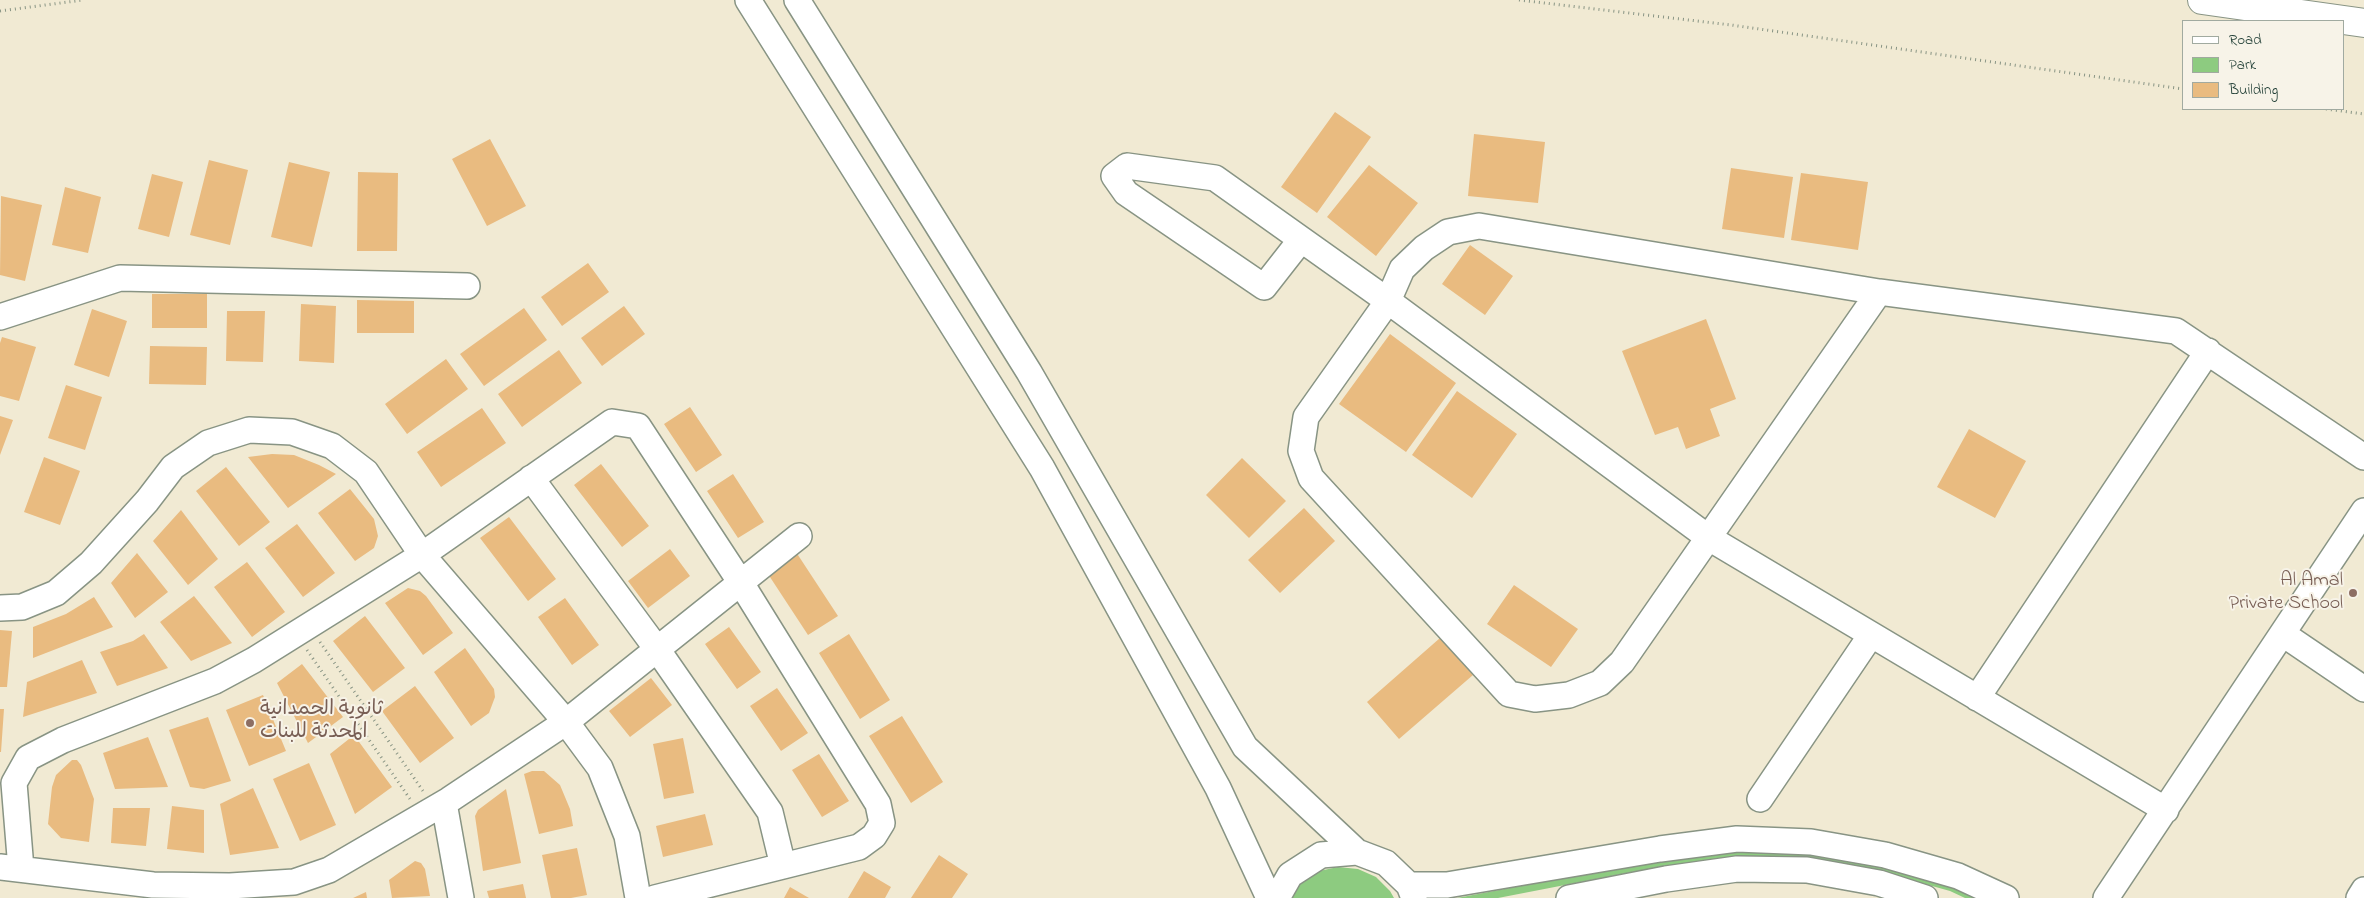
<!DOCTYPE html>
<html>
<head>
<meta charset="utf-8">
<style>
	body { margin:0 }
	#map { position:relative; width:2364px; height:898px; overflow:hidden; background:#f1ead3; font-family:"Indie Flower",sans-serif }
	canvas { display:block }
	.legend { position:absolute; left:2182px; top:20px; width:162px; height:90px; box-sizing:border-box; background:#f7f3e8; border:1px solid #a1aaa0; margin:0; padding:6px 9px; list-style:none; font-size:15px; color:#1f3d34 }
	.legend li { display:flex; align-items:center; gap:10px; height:25px }
	.legend b { width:25px; border:1px solid #a1aaa0 }
</style>
</head>
<body>
<div id="map">
<canvas width="2364" height="898"></canvas>
<ul class="legend">
<li><b style="height:6px;background:#fff"></b>Road</li>
<li><b style="height:14px;background:#8dcb80"></b>Park</li>
<li><b style="height:14px;background:#e9bb80"></b>Building</li>
</ul>
</div>
<script>
const c = document.querySelector('canvas').getContext('2d');
c.lineJoin = 'round';
function fill(path, color) { c.fillStyle = color; c.fill(path, 'evenodd'); }
const shape = rows => new Path2D(rows.map(r => 'M' + r).join(''));
function strokePath(path, color, width, dash) { c.strokeStyle = color; c.lineWidth = width; c.lineCap = dash ? 'butt' : 'round'; c.setLineDash(dash || []); c.stroke(path); }
function drawText(font, color, halo, rows, align = 'center') {
  c.font = font + ' "Indie Flower","Playpen Sans Arabic",sans-serif'; c.lineWidth = 4; c.setLineDash([]); c.textBaseline = 'middle'; c.strokeStyle = halo; c.fillStyle = color; for (const [text, x, y, turn = 0] of rows) {
    c.save(); c.translate(x, y); c.rotate((+turn || 0) * Math.PI / 180); c.textAlign = isNaN(turn) ? turn : align; if (halo) c.strokeText(text, 0, 0); c.fillText(text, 0, 0); c.restore();
  }
}
fill(shape([
	[1738,851,1810,852,1883,864,1954,884,1984,898,1965,898,1950,891,1882,872,1737,858,1663,866,1498,898,1457,898,1662,859],
	[1338,867,1358,869,1376,877,1390,891,1394,898,1289,898,1302,881,1319,871]
]), '#8dcb80');
fill(shape([
	[1335,112,1371,137,1317,213,1281,187],
	[1474,134,1545,142,1538,203,1468,196],
	[490,139,526,206,487,226,452,159],
	[209,160,248,170,230,245,190,235],
	[289,162,330,172,312,247,271,237],
	[1369,165,1418,203,1376,256,1327,217],
	[1731,168,1793,177,1784,238,1722,229],
	[358,172,398,173,397,251,357,251],
	[1801,173,1868,182,1858,250,1791,240],
	[152,174,183,182,169,237,138,229],
	[65,187,101,197,88,253,52,245],
	[1,196,42,205,25,281,0,275],
	[1470,245,1513,276,1485,315,1442,284],
	[588,263,609,292,562,326,541,297],
	[152,294,207,294,207,328,152,328],
	[357,300,414,301,414,333,357,333],
	[301,304,336,306,334,363,299,361],
	[624,306,645,334,602,366,581,338],
	[524,308,547,340,484,386,460,354],
	[92,309,127,321,109,377,74,365],
	[227,311,265,311,263,362,226,361],
	[1706,319,1736,399,1710,409,1720,436,1686,449,1678,427,1655,435,1622,351],
	[1390,334,1456,383,1406,452,1339,404],
	[2,337,36,347,19,401,0,396,0,343],
	[150,346,207,347,206,385,149,384],
	[559,350,582,383,522,427,498,394],
	[446,359,468,389,407,434,385,404],
	[66,385,102,397,85,450,48,438],
	[1457,391,1517,434,1472,498,1412,455],
	[690,407,722,455,696,472,664,424],
	[482,408,506,443,441,487,417,452],
	[0,416,13,420,0,455],
	[1969,429,2026,461,1995,518,1937,487],
	[272,454,294,455,319,465,336,474,288,508,248,457],
	[44,457,80,471,60,525,24,512],
	[1242,458,1286,501,1249,538,1206,495],
	[601,464,649,526,622,547,574,485],
	[226,467,270,522,239,546,196,491],
	[733,474,764,522,738,538,707,491],
	[350,489,374,519,378,536,374,548,355,561,318,513],
	[1304,508,1335,541,1280,593,1248,560],
	[181,510,218,559,188,585,153,541],
	[509,517,556,579,528,601,480,538],
	[297,524,335,573,303,597,265,548],
	[670,549,690,576,648,608,628,581],
	[796,552,838,616,808,635,766,571],
	[137,553,168,592,135,618,111,583],
	[247,562,285,612,252,637,214,587],
	[1514,585,1578,629,1551,667,1487,624],
	[408,588,420,591,426,596,453,633,423,655,385,603],
	[194,596,232,643,191,661,160,622],
	[94,597,113,627,33,658,33,627,66,614],
	[565,598,599,645,572,665,538,617],
	[365,616,405,668,373,692,333,641],
	[729,627,761,672,737,689,705,644],
	[0,630,12,631,7,687,0,687],
	[144,634,168,668,117,686,100,652,133,641],
	[849,634,890,700,860,719,819,653],
	[1440,638,1473,675,1399,739,1367,702],
	[465,648,494,689,495,697,489,713,471,726,434,672],
	[82,660,97,693,23,717,27,682],
	[302,664,343,717,308,743,277,683],
	[651,678,672,705,630,737,609,711],
	[415,686,454,738,420,763,382,711],
	[777,688,808,733,781,751,750,706],
	[263,695,286,751,249,766,226,710],
	[0,709,4,709,1,752,0,752],
	[902,716,943,782,911,803,869,736],
	[208,717,231,781,204,789,190,787,169,730],
	[354,735,392,787,355,814,330,754],
	[148,737,168,787,115,789,103,753],
	[683,738,694,793,664,799,653,744],
	[819,754,849,801,822,817,792,770],
	[72,760,77,760,81,765,94,799,89,842,61,838,48,824,52,787,56,775],
	[309,763,336,825,300,841,273,779],
	[532,771,544,771,560,785,570,809,573,826,539,834,524,774],
	[253,788,279,848,230,855,220,804],
	[506,789,521,863,483,871,475,816,478,810],
	[172,806,204,810,204,853,167,849],
	[113,808,150,808,146,846,111,843],
	[705,814,713,845,663,857,656,826],
	[577,848,587,895,571,898,551,898,542,855],
	[939,855,968,874,952,898,911,898],
	[415,861,421,863,425,869,430,896,392,898,389,880],
	[864,871,891,887,885,898,848,898],
	[523,884,526,898,489,898,487,891],
	[790,887,809,898,784,898],
	[366,892,367,898,353,898]
]), '#e9bb80');
const minor = shape([
	[748,0,1042,468,1218,788,1269,898],
	[797,0,1029,372,1245,747,1357,852],
	[1300,241,1264,287,1126,193,1114,176,1127,166,1215,178,1388,301,1709,538,2166,810],
	[1879,292,1622,662,1600,683,1569,695,1535,699,1509,694,1311,478,1301,451,1306,417,1388,301,1402,269,1424,248,1448,232,1479,226,1879,292,2176,331,2364,457],
	[0,317,120,278,467,286],
	[531,478,657,649,770,812,783,866],
	[0,608,22,607,56,593,91,563,147,501,173,467,208,443,249,430,292,432,332,446,366,472,422,555,566,722,600,768,627,836,638,898],
	[2283,634,2364,689],
	[1977,698,2208,351],
	[1760,799,1871,635],
	[444,803,461,898],
	[0,867,153,885,230,886,294,882,329,870,449,800,566,722,799,536],
	[21,869,14,783,28,758,63,740,215,681,254,660,422,555,612,422,638,426,741,583,878,804,882,823,874,836,859,847,655,898],
	[1409,885,1447,885,1660,849,1737,839,1811,842,1885,855,1958,876,2006,898],
	[1277,898,1290,875,1321,855,1357,852,1386,863,1409,885,1414,898],
	[1569,898,1666,879,1737,869,1807,870,1879,883,1925,898],
	[2106,898,2364,511],
	[2359,898,2364,890]
]);
const highway = shape([
	[2202,0,2364,23]
]);
strokePath(minor, '#889484', 28);
strokePath(highway, '#889484', 30);
strokePath(shape([
	[1519,0,1731,25,2183,89],
	[0,11,83,0],
	[2326,109,2364,114],
	[320,642,423,791],
	[307,650,410,799],
	[355,719,367,711]
]), '#889484', 3, [1, 4]);
strokePath(minor, '#fff', 25);
strokePath(highway, '#fff', 28);
for (const [x, y, r, color] of [
	[2353,593,5,"#8d6e63"],
	[250,723,5,"#8d6e63"]
]) { const dot = new Path2D(); dot.arc(x, y, r, 0, 2 * Math.PI); c.fillStyle = color; c.fill(dot); strokePath(dot, '#f7f3e8', 2); }
drawText('20px', '#785e54', '#f7f3e8', [
	["Al Amal",2343,582],
	["Private School",2343,605],
	["ثانوية الحمدانية",260,711,"left"],
	["المحدثة للبنات",260,734,"left"]
], 'right');
</script>
</body>
</html>
